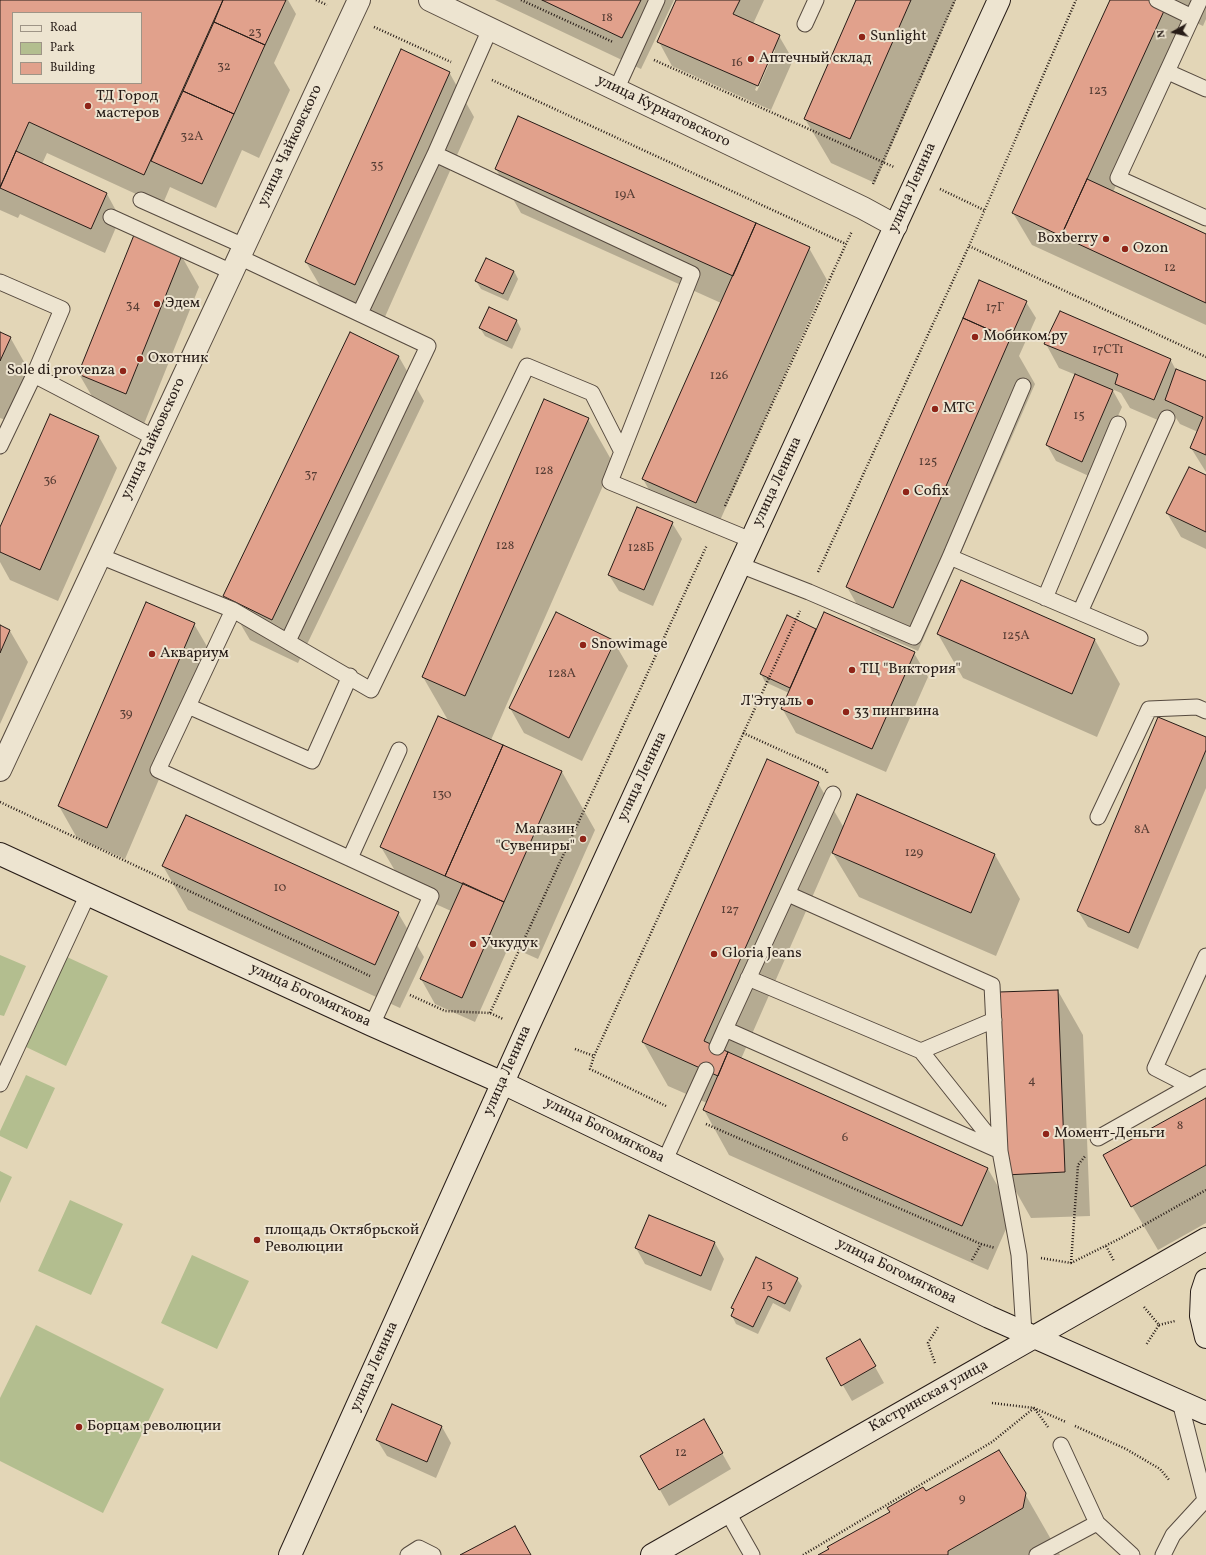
<!DOCTYPE html>
<html>
<head>
<meta charset="utf-8">
<style>
	body { margin:0 }
	#map { position:relative; width:1206px; height:1555px; overflow:hidden; background:#e3d6b7; font-family:Vollkorn,serif }
	canvas { display:block }
	.legend { position:absolute; left:12px; top:12px; width:130px; height:72px; box-sizing:border-box; background:#ede4d0; border:1px solid #9e9486; margin:0; padding:5px 7px; list-style:none; font-size:12px; color:#271c17 }
	.legend li { display:flex; align-items:center; gap:8px; height:20px }
	.legend b { width:20px; border:1px solid #9e9486 }
	.north { position:absolute; left:1154px; top:12px; width:40px; height:40px; -webkit-text-stroke:3px #ede4d0; paint-order:stroke; rotate:262deg; font-size:11px; font-weight:700; line-height:16px; text-align:center; color:#271c17 }
	.north::after { content:''; display:block; margin:auto; width:14px; height:18px; background:#271c17; clip-path:polygon(50% 0,100% 100%,50% 72%,0 100%) }
</style>
</head>
<body>
<div id="map">
<canvas width="1206" height="1555"></canvas>
<ul class="legend">
<li><b style="height:5px;background:#ede4d0"></b>Road</li>
<li><b style="height:11px;background:#b3be8f"></b>Park</li>
<li><b style="height:11px;background:#e1a18c"></b>Building</li>
</ul>
<div class="north">N</div>
</div>
<script>
const c = document.querySelector('canvas').getContext('2d');
c.lineJoin = 'round';
function fill(path, color) { c.fillStyle = color; c.fill(path, 'evenodd'); }
const shape = rows => new Path2D(rows.map(r => 'M' + r).join(''));
function strokePath(path, color, width, dash) { c.strokeStyle = color; c.lineWidth = width; c.lineCap = dash ? 'butt' : 'round'; c.setLineDash(dash || []); c.stroke(path); }
function drawText(font, color, halo, rows, align = 'center') {
  c.font = font + ' Vollkorn,serif'; c.lineWidth = 4; c.setLineDash([]); c.textBaseline = 'middle'; c.strokeStyle = halo; c.fillStyle = color; for (const [text, x, y, turn = 0] of rows) {
    c.save(); c.translate(x, y); c.rotate((+turn || 0) * Math.PI / 180); c.textAlign = isNaN(turn) ? turn : align; if (halo) c.strokeText(text, 0, 0); c.fillText(text, 0, 0); c.restore();
  }
}
fill(shape([
	[0,955,26,966,4,1016,0,1015],
	[67,957,108,976,66,1066,26,1047],
	[26,1075,55,1088,27,1149,0,1136,0,1131],
	[0,1171,12,1177,0,1203],
	[70,1200,123,1224,91,1295,38,1271],
	[192,1255,249,1281,217,1349,161,1323],
	[36,1325,164,1389,103,1513,0,1461,0,1398]
]), '#b3be8f');
fill(shape([
	[0,0,288,0,296,14,274,63,290,90,259,158,242,150,216,208,170,187,162,206,47,153,42,164,107,194,120,218,105,253,20,214,18,218,0,210],
	[13,13,141,13,141,83,13,83],
	[495,0,674,0,641,69],
	[677,0,764,0,753,24,779,36,793,60,771,110,672,66,659,42],
	[773,50,775,50,757,91,755,90],
	[857,0,956,0,875,183,831,163,805,119],
	[1111,0,1206,0,1206,19,1203,26,1192,21,1113,192,1206,235,1206,325,1032,245,1013,213],
	[449,72,474,117,380,328,332,306,306,262],
	[496,169,809,248,827,280,714,534,661,511,643,479,721,303,521,213],
	[181,255,199,287,144,424,97,405,79,374],
	[514,271,518,279,508,301,481,289,476,281],
	[1026,302,1036,318,1019,356,1035,384,918,651,872,631,847,587],
	[490,308,517,321,521,329,512,349,485,336,480,328],
	[0,333,10,337,28,369,6,420,0,418],
	[351,333,399,357,424,401,298,663,250,640,224,596],
	[1046,344,1170,359,1176,370,1206,382,1206,472,1191,448,1198,432,1180,424,1172,412,1167,424,1130,408,1121,393,1112,389,1122,407,1091,477,1056,461,1047,445,1076,375,1059,368],
	[51,415,99,437,117,468,58,601,10,580,0,562,0,530],
	[588,419,613,463,491,740,562,772,595,830,538,959,509,946,475,1022,435,1004,421,979,451,911,407,891,381,847,449,722,423,677],
	[1206,476,1206,549,1181,537,1167,513],
	[672,523,682,539,653,606,619,591,609,575],
	[962,581,1095,640,1120,684,1097,737,963,678,938,634],
	[788,617,817,631,914,653,928,677,886,772,796,733,782,708,789,693,765,682,761,674],
	[194,624,212,655,125,859,77,838,59,806],
	[0,626,10,631,28,662,0,724],
	[614,642,628,666,582,761,524,733,510,708],
	[1206,738,1206,788,1138,949,1088,927,1078,911],
	[818,783,844,828,995,855,1020,899,996,956,859,897,832,852,741,1059,988,1169,1013,1213,988,1270,729,1155,704,1110,707,1103,668,1086,643,1042],
	[163,866,398,913,424,957,400,1008,188,910],
	[1058,991,1083,1035,1090,1216,1031,1218,1006,1174],
	[1206,1099,1206,1223,1158,1250,1132,1206],
	[715,1243,724,1259,711,1291,645,1264,636,1248],
	[797,1279,802,1286,790,1312,773,1303,758,1334,736,1324,732,1316,734,1311,732,1308],
	[860,1340,884,1383,852,1401,827,1358],
	[392,1405,442,1427,451,1443,436,1478,387,1456,377,1440],
	[704,1421,731,1469,669,1506,641,1456],
	[926,1493,1025,1494,1060,1555,820,1555]
]), '#0003');
const building = shape([
	[0,0,223,0,144,175,29,122,0,187,0,0],
	[13,13,141,13,141,83,13,83,13,13],
	[223,0,286,0,265,45,214,22,223,0],
	[542,0,641,0,622,38,542,0],
	[676,0,740,0,733,14,780,35,758,86,657,42,676,0],
	[856,0,911,0,850,139,804,119,856,0],
	[1110,0,1169,0,1061,236,1012,213,1110,0],
	[214,22,265,45,234,114,183,91,214,22],
	[401,49,450,72,355,285,305,262,401,49],
	[183,91,234,114,202,184,151,161,183,91],
	[518,116,756,223,733,276,495,169,518,116],
	[16,151,107,193,91,229,0,188,16,151],
	[1087,179,1206,234,1206,303,1061,236,1087,179],
	[756,223,810,247,696,503,642,479,756,223],
	[134,235,182,255,126,394,78,374,134,235],
	[486,258,514,271,503,294,475,281,486,258],
	[979,280,1027,301,1010,339,963,318,979,280],
	[489,307,517,320,507,341,479,328,489,307],
	[1060,311,1171,359,1154,400,1115,384,1118,374,1044,344,1060,311],
	[963,318,1010,339,893,608,846,587,963,318],
	[0,332,11,337,0,361,0,332],
	[350,332,399,356,272,620,223,596,350,332],
	[1176,369,1206,381,1206,455,1190,448,1203,417,1165,400,1176,369],
	[1075,374,1113,390,1082,462,1046,445,1075,374],
	[544,399,589,418,465,696,422,677,544,399],
	[50,414,99,436,40,570,0,552,0,527,50,414],
	[1189,467,1206,475,1206,532,1166,513,1189,467],
	[637,507,673,522,644,590,608,575,637,507],
	[961,580,1095,639,1072,694,937,634,961,580],
	[146,602,195,623,107,828,58,806,146,602],
	[556,612,615,641,569,738,509,708,556,612],
	[824,612,915,652,872,749,781,709,824,612],
	[787,615,816,629,790,688,760,674,787,615],
	[0,625,10,630,0,653,0,625],
	[438,716,503,745,445,876,380,847,438,716],
	[1158,717,1206,737,1206,750,1129,933,1077,911,1158,717],
	[503,745,562,771,504,902,445,876,503,745],
	[767,759,819,782,704,1041,728,1052,718,1076,642,1042,767,759],
	[857,794,995,854,971,913,832,853,857,794],
	[186,815,399,912,375,965,162,866,186,815],
	[463,883,504,902,462,998,420,979,463,883],
	[1058,990,1065,1172,1005,1175,999,992,1058,990],
	[728,1052,988,1168,962,1226,703,1110,728,1052],
	[1206,1098,1206,1165,1131,1207,1103,1155,1206,1098],
	[649,1215,715,1242,701,1276,635,1248,649,1215],
	[756,1257,798,1278,785,1304,768,1296,753,1327,731,1316,734,1309,731,1308,756,1257],
	[860,1339,876,1366,841,1386,826,1358,860,1339],
	[392,1404,442,1426,427,1462,376,1440,392,1404],
	[704,1419,723,1453,659,1490,640,1456,704,1419],
	[999,1450,1026,1493,1023,1508,948,1551,948,1555,818,1555,829,1549,827,1547,890,1512,887,1508,923,1487,926,1491,999,1450],
	[515,1526,531,1555,460,1555,515,1526]
]);
fill(building, '#e1a18c');
strokePath(building, '#271c17', 1);
const service = shape([
	[1157,0,1192,17],
	[1200,0,1118,178,1206,218],
	[805,24,816,0],
	[490,29,435,154,692,274,610,482,751,540],
	[1168,72,1206,89],
	[616,90,657,0],
	[141,200,244,246],
	[111,217,232,272],
	[239,257,428,346,288,641],
	[0,282,62,309,34,375],
	[360,313,435,154],
	[0,446,34,375,155,438],
	[100,556,233,610,158,770,431,896,372,1025],
	[950,557,1140,638],
	[740,565,809,592,914,637,950,557,1023,386],
	[1045,598,1118,424],
	[233,610,371,690,527,366,592,393,622,452],
	[1080,612,1167,418],
	[188,706,312,761,350,676],
	[833,794,725,1029,1000,1151,1019,1255,1024,1333],
	[1098,817,1149,709,1197,707,1206,711],
	[350,858,399,750],
	[788,894,992,985,1000,1151],
	[748,978,921,1051,999,1149],
	[717,1047,725,1029],
	[921,1051,994,1020],
	[0,1084,88,894],
	[1190,1086,1155,1068,1206,956],
	[1098,1138,1206,1077],
	[665,1160,706,1070],
	[1180,1402,1205,1500],
	[1061,1445,1097,1523,1132,1555],
	[727,1511,752,1555],
	[408,1555,419,1548,433,1555],
	[1037,1555,1097,1523],
	[1163,1555,1173,1535,1206,1499]
]);
const minor = shape([
	[430,0,863,208,896,226],
	[0,770,359,0]
]);
const secondary = shape([
	[0,854,372,1025,503,1083,989,1317,1206,1413],
	[1206,1280,1202,1292,1201,1316,1206,1337],
	[290,1555,527,1029,999,0],
	[652,1555,1206,1239]
]);
strokePath(service, '#564a3f', 17);
strokePath(minor, '#564a3f', 24);
strokePath(secondary, '#271c17', 24);
strokePath(shape([
	[316,0,327,5],
	[521,0,613,42],
	[374,27,451,62],
	[654,60,894,167],
	[492,80,846,244],
	[873,184,955,0],
	[940,189,984,210],
	[969,246,1206,357],
	[725,506,852,231],
	[818,572,969,246,1076,0],
	[743,733,827,771,827,773],
	[0,802,370,976],
	[410,995,445,1011,490,1013,503,1019],
	[490,1013,707,545],
	[575,1049,594,1056],
	[666,1106,590,1069,594,1056,800,611],
	[706,1124,981,1244,995,1248],
	[1106,1246,1114,1261],
	[1041,1258,1071,1263,1119,1239,1206,1190],
	[972,1260,981,1244],
	[1071,1263,1078,1165,1086,1155],
	[1144,1307,1159,1325,1146,1345],
	[1159,1325,1175,1321],
	[935,1363,928,1343,938,1327],
	[992,1403,1034,1408,1066,1422],
	[1075,1426,1126,1449,1160,1469,1170,1481],
	[803,1555,992,1442,1034,1408,1048,1427]
]), '#271c17', 2.5, [1, 2]);
strokePath(service, '#ede4d0', 15);
strokePath(minor, '#ede4d0', 22);
strokePath(secondary, '#ede4d0', 22);
for (const [x, y, r, color] of [
	[862,37,4,"#8f2418"],
	[751,59,4,"#8f2418"],
	[88,106,4,"#8f2418"],
	[1106,239,4,"#8f2418"],
	[1125,249,4,"#8f2418"],
	[157,304,4,"#8f2418"],
	[975,337,4,"#8f2418"],
	[140,359,4,"#8f2418"],
	[123,371,4,"#8f2418"],
	[935,409,4,"#8f2418"],
	[906,492,4,"#8f2418"],
	[583,645,4,"#8f2418"],
	[152,654,4,"#8f2418"],
	[852,670,4,"#8f2418"],
	[810,702,4,"#8f2418"],
	[846,712,4,"#8f2418"],
	[583,839,4,"#8f2418"],
	[473,944,4,"#8f2418"],
	[714,954,4,"#8f2418"],
	[1046,1134,4,"#8f2418"],
	[257,1240,4,"#8f2418"],
	[79,1427,4,"#8f2418"]
]) { const dot = new Path2D(); dot.arc(x, y, r, 0, 2 * Math.PI); c.fillStyle = color; c.fill(dot); strokePath(dot, '#ede4d0', 1.5); }
drawText('13px', '#563d34', null, [
	["18",607,19],
	["23",255,34],
	["16",737,64],
	["32",224,68],
	["123",1098,92],
	["32А",192,138],
	["35",377,167],
	["19А",625,196],
	["12",1170,269],
	["34",133,307],
	["17Г",995,309],
	["17СТ1",1108,351],
	["126",719,377],
	["15",1079,417],
	["125",928,463],
	["128",544,472],
	["37",311,476],
	["36",50,482],
	["128",505,547],
	["128Б",641,549],
	["125А",1016,637],
	["128А",562,675],
	["39",126,715],
	["130",442,796],
	["8А",1142,831],
	["129",914,854],
	["10",280,889],
	["127",730,911],
	["4",1032,1082],
	["8",1180,1127],
	["6",845,1139],
	["13",767,1287],
	["12",681,1454],
	["9",962,1500]
]);
drawText('15px', '#271c17', '#ede4d0', [
	["Sunlight",870,37],
	["Аптечный склад",759,59],
	["ТД Город",96,97],
	["мастеров",96,114],
	["Boxberry",1098,239,"right"],
	["Ozon",1133,249],
	["Эдем",165,304],
	["Мобиком.ру",983,337],
	["Охотник",148,359],
	["Sole di provenza",115,371,"right"],
	["МТС",943,409],
	["Cofix",914,492],
	["Snowimage",591,645],
	["Аквариум",160,654],
	["ТЦ \"Виктория\"",860,670],
	["Л'Этуаль",802,702,"right"],
	["33 пингвина",854,712],
	["Магазин",575,830,"right"],
	["\"Сувениры\"",575,847,"right"],
	["Учкудук",481,944],
	["Gloria Jeans",722,954],
	["Момент-Деньги",1054,1134],
	["площадь Октябрьской",265,1231],
	["Революции",265,1248],
	["Борцам революции",87,1427]
], 'left');
drawText('15px', '#271c17', '#ede4d0', [
	["улица Курнатовского",663,112,26],
	["улица Чайковского",291,146,-65],
	["улица Ленина",913,188,-66],
	["улица Чайковского",154,439,-65],
	["улица Ленина",778,482,-65],
	["улица Ленина",643,777,-65],
	["улица Богомягкова",310,996,25],
	["улица Ленина",508,1071,-66],
	["улица Богомягкова",604,1131,26],
	["улица Богомягкова",896,1272,26],
	["улица Ленина",375,1367,-66],
	["Кастринская улица",929,1397,-29]
]);
</script>
</body>
</html>
